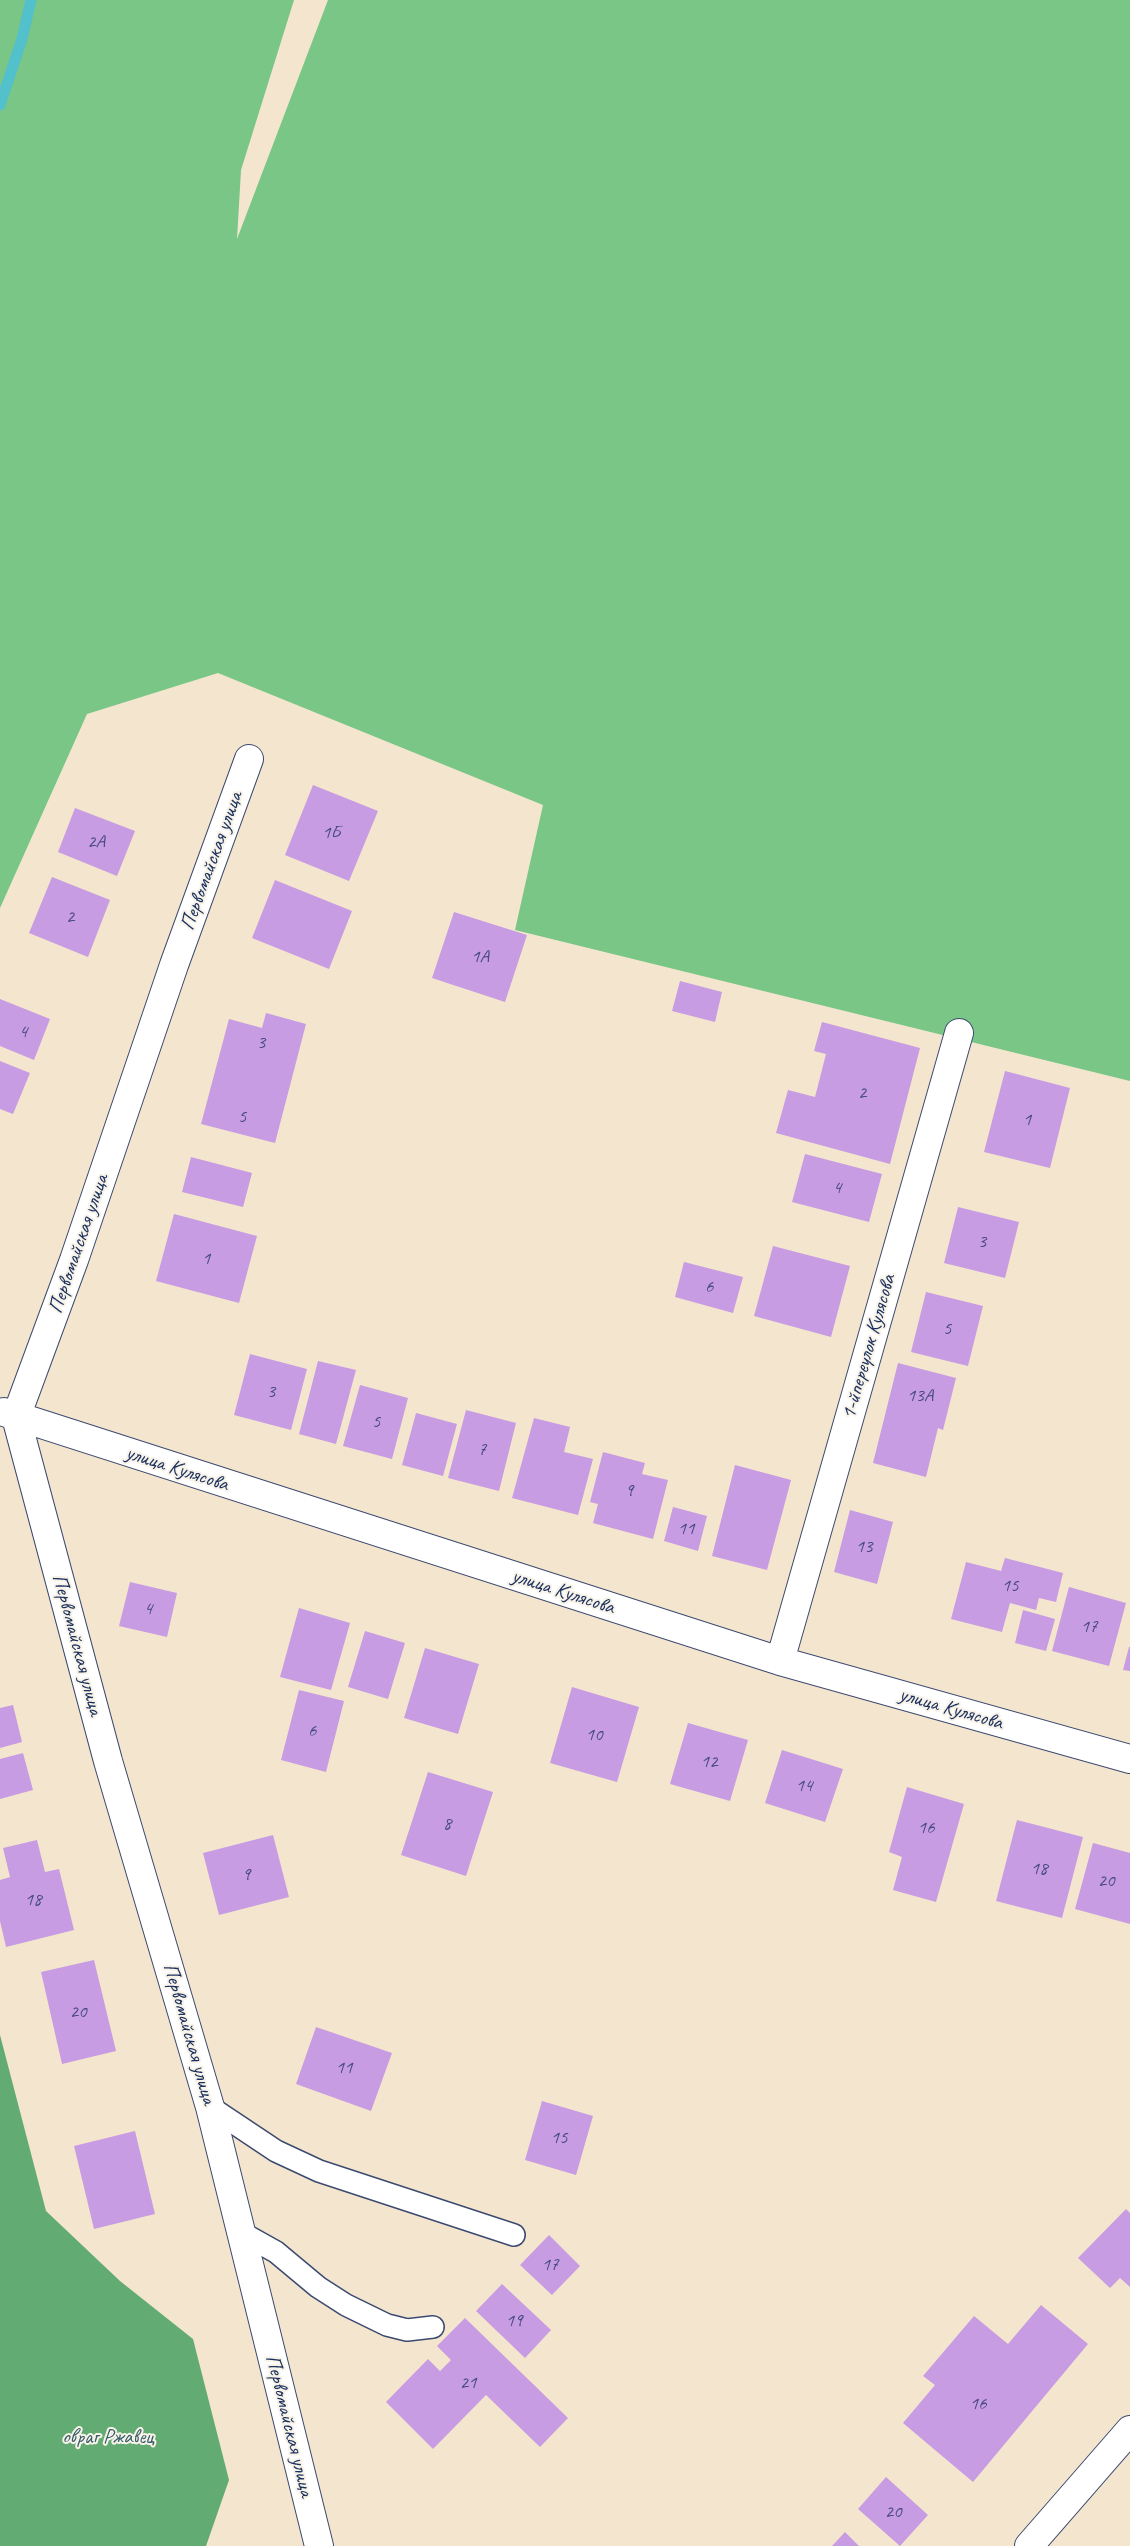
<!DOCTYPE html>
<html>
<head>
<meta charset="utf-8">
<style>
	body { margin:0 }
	canvas { display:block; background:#f4e5ce }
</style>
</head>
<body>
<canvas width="1130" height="2546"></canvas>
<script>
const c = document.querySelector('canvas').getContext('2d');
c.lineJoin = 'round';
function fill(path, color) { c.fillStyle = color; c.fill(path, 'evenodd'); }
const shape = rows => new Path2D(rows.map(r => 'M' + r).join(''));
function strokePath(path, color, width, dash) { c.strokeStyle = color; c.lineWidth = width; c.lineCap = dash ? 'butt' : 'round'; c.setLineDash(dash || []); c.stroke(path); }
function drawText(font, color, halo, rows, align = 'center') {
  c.font = font + ' Caveat,sans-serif'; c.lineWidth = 4; c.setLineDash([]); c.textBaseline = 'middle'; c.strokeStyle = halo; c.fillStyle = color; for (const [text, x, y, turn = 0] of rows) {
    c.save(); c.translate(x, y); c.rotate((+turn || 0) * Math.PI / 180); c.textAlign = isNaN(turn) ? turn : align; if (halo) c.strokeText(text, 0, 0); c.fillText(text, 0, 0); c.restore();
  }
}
fill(shape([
	[0,0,294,0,241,170,237,239,328,0,1130,0,1130,1081,515,930,543,805,218,673,87,714,0,908]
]), '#79c686');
fill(shape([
	[0,2035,46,2211,120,2281,193,2339,229,2480,206,2546,0,2546]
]), '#62ab73');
strokePath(shape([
	[0,105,22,39,31,0]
]), '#53c1cb', 11);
fill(shape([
	[313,785,378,811,349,881,285,855],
	[75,808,135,831,117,876,58,852],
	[52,877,110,900,88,957,29,933],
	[275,880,352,911,329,969,252,938],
	[454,912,527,935,505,1002,432,978],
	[680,981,722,992,715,1022,672,1011],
	[0,999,50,1019,34,1060,0,1046],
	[266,1013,306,1024,275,1143,201,1124,229,1019,262,1028],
	[822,1022,920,1048,890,1164,776,1133,788,1090,815,1097,826,1054,814,1051],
	[0,1061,30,1073,13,1114,0,1109],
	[1005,1071,1070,1088,1050,1168,984,1152],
	[805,1154,882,1174,869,1222,792,1202],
	[191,1157,252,1173,243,1207,182,1192],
	[958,1207,1019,1222,1005,1278,944,1263],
	[174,1214,257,1236,239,1303,156,1281],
	[773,1246,850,1266,831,1337,754,1316],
	[684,1262,743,1277,733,1313,675,1297],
	[926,1292,983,1306,968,1366,911,1352],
	[250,1354,307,1369,291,1430,234,1415],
	[318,1361,356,1370,336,1444,299,1434],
	[898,1363,956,1378,943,1430,938,1428,926,1477,873,1463],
	[360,1385,408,1398,392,1459,343,1446],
	[466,1410,516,1423,499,1491,448,1478],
	[416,1413,457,1424,443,1476,402,1465],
	[534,1418,570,1427,564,1452,593,1459,578,1515,512,1498],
	[603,1452,645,1463,642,1474,668,1480,653,1539,593,1523,598,1504,590,1502],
	[735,1465,791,1480,767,1570,712,1556],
	[673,1507,707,1516,698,1551,664,1541],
	[850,1510,893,1522,877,1584,834,1572],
	[1005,1558,1063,1573,1056,1602,1039,1598,1036,1610,1010,1603,1002,1632,951,1619,966,1562,1001,1571],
	[130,1582,177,1593,167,1637,119,1626],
	[1069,1587,1126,1603,1109,1666,1052,1651],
	[299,1608,350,1623,331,1690,280,1677],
	[1023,1610,1055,1619,1046,1651,1015,1643],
	[365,1631,405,1643,388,1699,348,1687],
	[1129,1647,1130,1647,1130,1671,1123,1670],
	[425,1648,479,1664,458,1734,404,1718],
	[572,1687,639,1707,617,1782,550,1763],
	[299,1690,344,1701,326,1772,281,1760],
	[13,1705,22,1742,0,1748,0,1708],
	[688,1723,748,1740,730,1801,670,1784],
	[782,1750,843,1769,825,1822,765,1803],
	[23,1753,33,1790,0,1799,0,1759],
	[428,1772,493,1792,466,1876,401,1855],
	[907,1787,964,1804,936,1902,893,1890,902,1857,889,1852],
	[1017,1820,1083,1837,1062,1918,996,1901],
	[273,1835,289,1897,219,1915,203,1853],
	[37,1840,45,1872,59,1869,74,1930,6,1947,0,1921,0,1880,10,1877,3,1848],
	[1093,1843,1130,1853,1130,1924,1075,1909],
	[94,1960,116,2051,62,2064,41,1972],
	[316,2027,392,2053,371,2111,296,2084],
	[542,2101,593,2116,576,2175,525,2160],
	[135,2131,155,2214,94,2229,74,2146],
	[1126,2209,1130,2213,1130,2287,1120,2278,1110,2288,1078,2258],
	[549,2235,580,2266,552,2295,520,2265],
	[502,2284,551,2330,525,2358,476,2311],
	[1041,2305,1088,2344,973,2482,903,2423,935,2385,923,2376,974,2316,1008,2344],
	[465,2318,568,2418,540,2447,486,2395,433,2449,386,2402,428,2359,440,2371,451,2360,437,2346],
	[886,2477,928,2515,900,2546,858,2509],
	[845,2532,859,2546,832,2546]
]), '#c79ce2');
const service = shape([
	[210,2107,276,2151,319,2171,514,2235],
	[242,2233,276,2252,318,2287,346,2305,387,2325,407,2330,433,2327]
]);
const minor = shape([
	[249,759,174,965,74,1260,16,1417,108,1761,210,2107,319,2546],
	[4,1412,780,1661,1130,1759],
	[780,1661,959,1033],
	[1029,2546,1130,2430]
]);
strokePath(service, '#3c4a6f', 24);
strokePath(minor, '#3c4a6f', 30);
strokePath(service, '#fff', 21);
strokePath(minor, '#fff', 28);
drawText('19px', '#464a7f', null, [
	["1Б",331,833],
	["2А",96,842],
	["2",70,917],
	["1А",480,957],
	["4",23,1032],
	["3",261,1043],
	["2",862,1093],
	["5",242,1117],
	["1",1027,1120],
	["4",837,1188],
	["3",982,1242],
	["1",206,1259],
	["6",709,1287],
	["5",947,1329],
	["3",271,1392],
	["13А",920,1396],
	["5",376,1422],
	["7",482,1450],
	["9",629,1491],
	["11",686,1529],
	["13",864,1547],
	["15",1010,1586],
	["4",148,1609],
	["17",1089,1627],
	["6",312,1731],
	["10",594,1735],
	["12",709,1762],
	["14",804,1786],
	["8",447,1824],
	["16",926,1828],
	["18",1039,1869],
	["9",246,1875],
	["20",1106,1881],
	["18",33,1900],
	["20",78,2012],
	["11",344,2068],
	["15",559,2138],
	["17",550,2265],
	["19",514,2321],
	["21",468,2383],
	["16",978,2404],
	["20",893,2512]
]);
drawText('21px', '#1b2f5e', '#f7f3e8', [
	["Первомайская улица",212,861,-70],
	["Первомайская улица",79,1244,-71],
	["1-йпереулок Кулясова",869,1347,-74],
	["улица Кулясова",177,1469,18],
	["улица Кулясова",563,1592,18],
	["Первомайская улица",77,1645,75],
	["улица Кулясова",951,1709,16],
	["Первомайская улица",189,2034,74],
	["Первомайская улица",289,2426,76]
]);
drawText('21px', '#375c6a', '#f7f3e8', [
	["овраг Ржавец",108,2437]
]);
</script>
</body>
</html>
